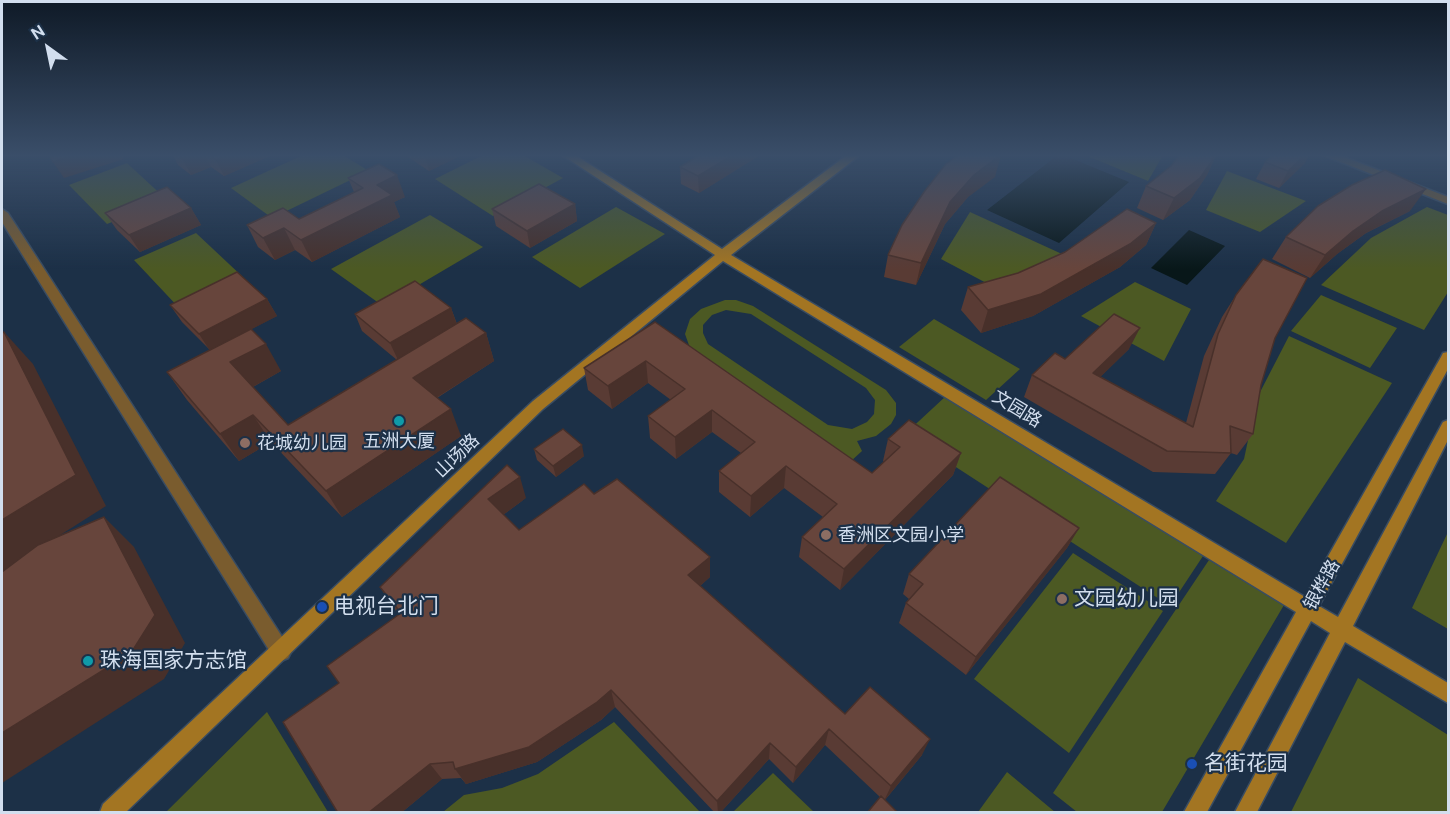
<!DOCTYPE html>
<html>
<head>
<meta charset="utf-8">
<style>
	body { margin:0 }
	#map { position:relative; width:1450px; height:814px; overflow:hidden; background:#1c3047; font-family:"Public Sans",sans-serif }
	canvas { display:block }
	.frame { position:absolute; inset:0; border:3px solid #d2deee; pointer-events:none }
	.north { position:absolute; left:18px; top:18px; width:60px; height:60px; -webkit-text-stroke:4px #1c3047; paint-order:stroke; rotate:327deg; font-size:16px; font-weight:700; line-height:24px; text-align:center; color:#d2deee }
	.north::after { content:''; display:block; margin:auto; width:21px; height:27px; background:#d2deee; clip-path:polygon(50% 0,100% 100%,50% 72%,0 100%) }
</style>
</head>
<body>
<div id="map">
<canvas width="1450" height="814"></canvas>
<div class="frame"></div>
<div class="north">N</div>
</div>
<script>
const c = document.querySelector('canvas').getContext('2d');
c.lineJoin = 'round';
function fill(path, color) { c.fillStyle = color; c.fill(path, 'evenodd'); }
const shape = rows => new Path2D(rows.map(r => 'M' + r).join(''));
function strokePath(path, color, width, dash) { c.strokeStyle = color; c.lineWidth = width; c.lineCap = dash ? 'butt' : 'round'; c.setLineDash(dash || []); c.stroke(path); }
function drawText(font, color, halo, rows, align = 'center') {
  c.font = font + ' "Public Sans","Noto Sans SC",sans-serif'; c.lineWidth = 4.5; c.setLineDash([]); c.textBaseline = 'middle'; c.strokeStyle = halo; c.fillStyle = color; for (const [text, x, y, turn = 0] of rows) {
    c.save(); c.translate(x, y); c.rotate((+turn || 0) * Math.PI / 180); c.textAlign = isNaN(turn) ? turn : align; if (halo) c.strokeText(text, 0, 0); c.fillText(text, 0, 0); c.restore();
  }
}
fill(shape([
	[303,155,343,155,369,171,272,218,231,188],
	[483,155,523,155,563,178,493,216,435,179],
	[1085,155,1163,155,1148,181],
	[127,163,167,200,107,224,69,185],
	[1227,171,1306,201,1260,232,1206,210],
	[616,207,665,234,580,288,532,257],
	[1427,207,1448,215,1448,292,1424,330,1321,285,1371,238],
	[970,212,1062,254,992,286,941,259],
	[430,215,483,247,383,306,331,269],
	[196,233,245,279,181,310,134,260],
	[1135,282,1191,309,1164,361,1081,316],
	[1321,295,1397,328,1370,368,1291,331],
	[725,300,736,300,753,306,886,390,896,403,896,415,891,424,876,436,857,441,862,451,850,462,690,348,685,334,690,319,701,309],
	[726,310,751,314,866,388,875,400,874,414,867,422,852,429,828,425,708,344,703,333,703,325,712,315],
	[934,319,1020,369,986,400,899,347],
	[1289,336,1392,383,1286,543,1216,501,1244,459,1257,398],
	[946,396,1205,553,1170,606,905,434],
	[1448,532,1448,629,1412,608],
	[1073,553,1163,611,1069,753,974,679],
	[1209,560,1284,605,1162,812,1077,812,1053,793],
	[1358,678,1448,735,1448,812,1291,812],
	[267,712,328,812,166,812],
	[614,722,700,812,443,812,464,795,502,788,538,774],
	[1007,772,1055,812,978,812],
	[773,773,814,812,733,812]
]), '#4c5923');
fill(shape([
	[1058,155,1063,155,1129,182,1059,243,987,210],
	[1189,230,1225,246,1187,285,1151,268]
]), '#081719');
const street = shape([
	[1323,155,1339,155,1448,197,1448,204,1323,155],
	[2,209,8,213,288,646,291,652,288,658,281,661,274,658,2,222,2,209]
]);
const secondary = shape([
	[562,155,575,155,722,249,847,155,860,155,731,255,1305,597,1441,357,1443,353,1448,352,1448,369,1319,606,1338,617,1443,422,1448,420,1448,440,1353,626,1448,683,1448,703,1345,642,1257,812,1235,812,1330,633,1311,621,1207,812,1184,812,1296,612,723,261,543,409,126,812,100,812,103,804,533,401,715,255,562,155]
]);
strokePath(street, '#394c62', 3);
strokePath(secondary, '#394c62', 3);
fill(street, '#7a5c2e');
fill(secondary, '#a37522');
fill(shape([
	[173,155,272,155,224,176,211,167,191,175,178,165],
	[405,155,462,155,429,171],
	[700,155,760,155,699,193,681,184,680,167],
	[1216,155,1207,175,1190,200,1163,220,1137,208,1146,186],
	[1273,155,1309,155,1305,163,1279,188,1256,179,1265,162],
	[995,177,968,197,945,224,916,285,884,277,888,255],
	[348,178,405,197,394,202,400,217,312,262,295,250,275,260,258,247,247,225,299,219,354,192],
	[575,204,577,221,530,248,496,226,492,209],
	[191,208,201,225,140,252,117,230,105,213],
	[1410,211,1366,233,1337,254,1310,278,1272,259,1286,237],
	[1156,223,1146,245,1120,267,1033,316,981,333,961,310,968,287,1018,273],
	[1236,295,1275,338,1261,385,1253,434,1237,455,1231,453,1215,474,1153,472,1024,397,1032,375,1065,359,1129,349,1100,377,1186,423,1204,356,1222,317],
	[267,299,277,316,245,332,281,371,253,387,288,425,397,360,362,331,355,314,451,308,457,324,486,333,494,361,437,398,461,436,342,517,271,442,239,461,187,400,167,372,210,350,182,322,170,305],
	[655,322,872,473,884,462,883,461,888,439,961,453,953,475,840,590,799,557,802,537,823,517,784,488,750,517,719,492,719,471,741,453,712,432,676,459,650,438,648,416,671,400,648,383,612,409,588,390,584,368],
	[534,449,584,456,556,477,537,460],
	[594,494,710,577,700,586,845,714,922,755,885,800,880,797,825,745,793,783,769,759,720,813,715,813,615,707,601,720,537,762,466,784,461,778,442,779,401,813,338,813,339,683,399,615,392,606,380,587,526,498,503,515,519,530],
	[1079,528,1067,548,966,675,899,623,906,603,909,599,903,594,909,574]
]), '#593b34');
fill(shape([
	[73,155,122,155,124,159,64,178,53,162],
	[189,155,205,155,211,167,191,175,182,158],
	[226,155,272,155,224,176,216,160],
	[425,155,462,155,429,171],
	[733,155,760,155,699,193,698,176],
	[1001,155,995,177,968,197,945,224,916,285,921,263,950,202,974,175],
	[1216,155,1207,175,1190,200,1163,220,1174,198],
	[1305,155,1309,155,1305,163,1279,188,1288,171],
	[397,175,405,197,394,202,400,217,312,262,301,240,377,185],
	[1426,189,1410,211,1366,233,1337,254,1310,278,1325,255,1353,231,1382,211],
	[575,204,577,221,530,248,527,231],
	[191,208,201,225,140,252,129,235],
	[1156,223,1146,245,1120,267,1033,316,981,333,988,310],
	[284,228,295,250,275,260,263,238],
	[267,299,277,316,210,351,199,334],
	[451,308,457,325,398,360,390,343],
	[1140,328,1129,349,1082,395,1093,373],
	[4,332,33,364,106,506,2,572],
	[486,333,494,361,425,405,413,378],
	[266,344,281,371,247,390,230,362],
	[646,361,648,383,612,409,608,386],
	[451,409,461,436,342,517,326,491],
	[712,410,712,432,676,459,675,437],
	[253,415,271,442,239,461,220,434],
	[582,445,584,456,556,477,553,466],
	[961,453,953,475,840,590,844,569],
	[786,466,784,488,750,517,751,496],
	[520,477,526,498,496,520,488,499],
	[104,517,134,547,185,643,164,679,2,783,2,733],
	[1079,528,1067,548,966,675,976,657],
	[710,557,710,577,690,595,688,575],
	[611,690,615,707,601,720,537,762,466,784,455,769],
	[829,729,825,745,793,783,796,767],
	[930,739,922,755,884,801,891,786],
	[770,743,769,759,720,813,718,813,717,801],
	[430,764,442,779,401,813,368,813]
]), '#48302a');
const building = shape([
	[49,155,73,155,53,162,49,155],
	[179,155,189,155,182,158,179,155],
	[209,155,226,155,216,160,209,155],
	[700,155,733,155,698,176,680,167,700,155],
	[959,155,1000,155,974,175,950,202,921,263,888,255,902,225,924,192,946,164,959,155],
	[1180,155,1216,155,1200,178,1174,198,1146,186,1171,166,1180,155],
	[1273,155,1305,155,1288,171,1265,162,1273,155],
	[379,164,397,175,377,185,392,195,301,240,284,228,263,238,247,225,283,208,299,219,363,188,348,178,379,164],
	[1385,170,1426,189,1382,211,1353,231,1325,255,1286,237,1318,206,1352,185,1385,170],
	[539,184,575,204,527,231,492,209,539,184],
	[167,187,191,208,129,235,105,213,167,187],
	[1127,209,1156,223,1130,244,1041,294,988,310,968,287,1018,273,1065,252,1127,209],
	[1263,259,1307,278,1275,338,1261,385,1253,434,1230,426,1231,453,1167,451,1032,375,1055,353,1065,359,1114,314,1140,328,1093,373,1193,427,1218,334,1236,295,1263,259],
	[237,272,267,299,199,334,170,305,237,272],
	[415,281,451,308,390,343,355,314,415,281],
	[466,318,486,333,413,378,451,409,326,491,253,415,220,434,167,372,251,329,266,344,230,362,288,425,466,318],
	[655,322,872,473,900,447,888,439,909,420,961,453,844,569,802,537,837,504,786,466,751,496,719,471,755,442,712,410,675,437,648,416,685,389,646,361,608,386,584,368,655,322],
	[4,332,76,475,2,520,2,333,4,332],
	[563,429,582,445,553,466,534,449,563,429],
	[507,465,520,477,488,499,519,530,584,484,594,494,617,479,710,557,688,575,845,714,870,687,930,739,891,786,829,729,796,767,770,743,717,801,611,690,596,703,529,747,455,769,453,762,430,764,368,813,338,813,283,722,339,683,327,666,401,613,380,587,507,465],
	[1000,477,1079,528,976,657,906,603,923,584,909,574,1000,477],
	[104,517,155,615,131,653,2,733,2,572,38,545,104,517],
	[881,796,898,813,867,813,881,796]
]);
fill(building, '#67453c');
strokePath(building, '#48302a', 1.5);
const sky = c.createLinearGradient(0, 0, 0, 269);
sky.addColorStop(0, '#0f1a27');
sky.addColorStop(0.58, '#3a4e69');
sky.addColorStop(1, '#3a4e6900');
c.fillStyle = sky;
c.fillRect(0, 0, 1450, 269);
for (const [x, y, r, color] of [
	[399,421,6,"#0f9aa8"],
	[245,443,6,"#8d6e63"],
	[826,535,6,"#8d6e63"],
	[1062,599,6,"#8d6e63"],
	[322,607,6,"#1a4fb4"],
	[88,661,6,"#0f9aa8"],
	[1192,764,6,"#1a4fb4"]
]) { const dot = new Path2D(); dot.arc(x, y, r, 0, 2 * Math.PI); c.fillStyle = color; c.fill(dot); strokePath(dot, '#1c3047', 2); }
drawText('18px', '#d2deee', '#1c3047', [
	["文园路",1017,409,31],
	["山场路",457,456,-44],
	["银桦路",1322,585,-61]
]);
drawText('18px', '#d2deee', '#1c3047', [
	["五洲大厦",399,441,"center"],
	["花城幼儿园",257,443],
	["香洲区文园小学",838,535]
], 'left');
drawText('21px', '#d2deee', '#1c3047', [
	["文园幼儿园",1074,599],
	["电视台北门",334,607],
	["珠海国家方志馆",100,661],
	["名街花园",1204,764]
], 'left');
</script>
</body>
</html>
